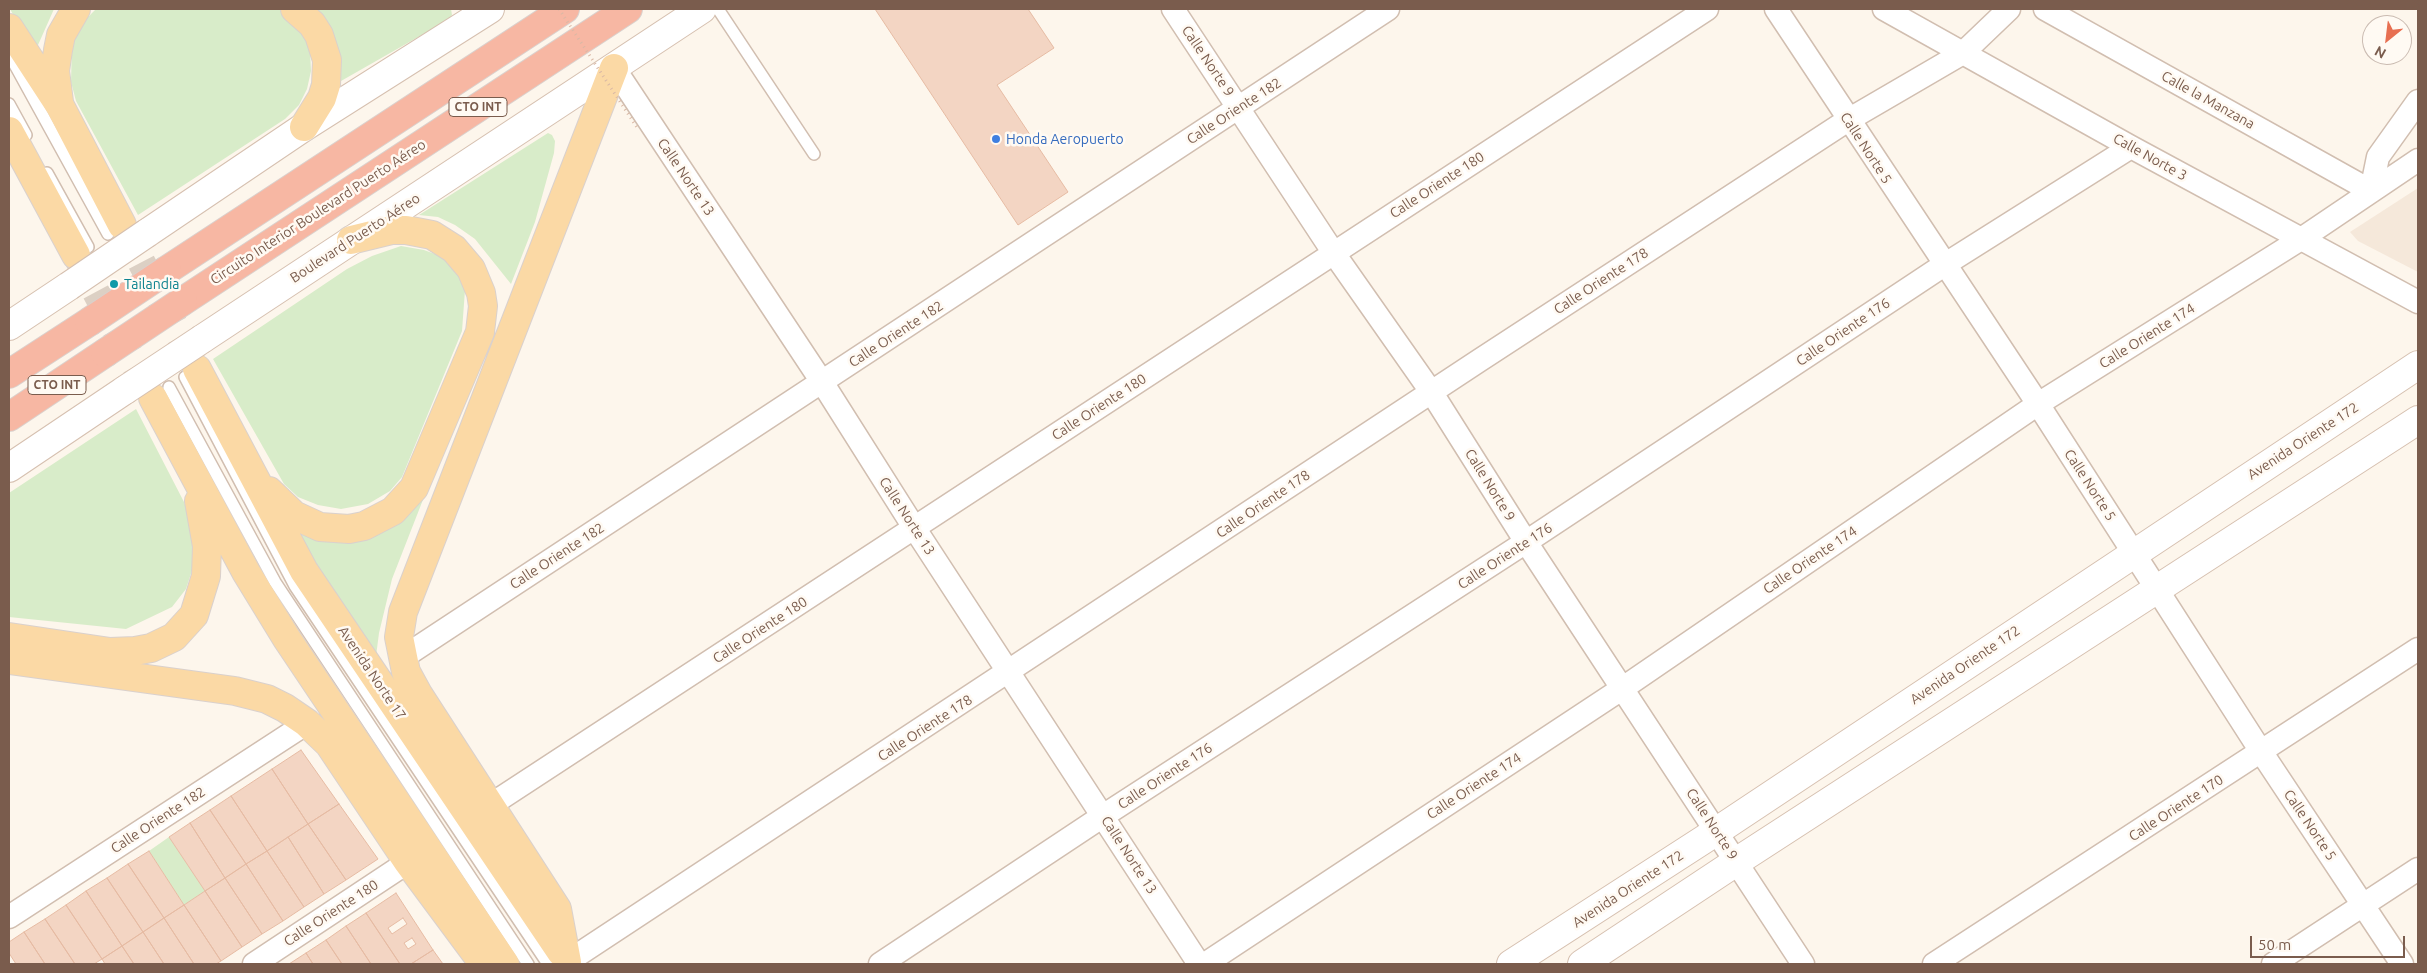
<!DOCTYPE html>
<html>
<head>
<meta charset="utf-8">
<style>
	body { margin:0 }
	#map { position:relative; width:2427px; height:973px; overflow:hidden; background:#fdf6ec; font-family:Ubuntu,sans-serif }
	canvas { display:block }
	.frame { position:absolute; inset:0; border:10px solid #7a5c4d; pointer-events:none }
	.north { position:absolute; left:2362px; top:15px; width:50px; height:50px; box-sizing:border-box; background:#fffaf3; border:1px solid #cabbb1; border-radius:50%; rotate:209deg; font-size:14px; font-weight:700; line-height:20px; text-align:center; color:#7a5c4d }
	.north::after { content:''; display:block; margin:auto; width:18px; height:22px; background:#e76f51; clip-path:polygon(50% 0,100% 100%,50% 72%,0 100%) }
	.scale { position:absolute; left:2250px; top:936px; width:155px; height:22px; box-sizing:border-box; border:2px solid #7a5c4d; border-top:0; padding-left:6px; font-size:15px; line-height:18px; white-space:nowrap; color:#7a5c4d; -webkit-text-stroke:4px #fffaf3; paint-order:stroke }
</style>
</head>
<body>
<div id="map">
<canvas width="2427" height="973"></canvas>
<div class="frame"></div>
<div class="north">N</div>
<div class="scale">50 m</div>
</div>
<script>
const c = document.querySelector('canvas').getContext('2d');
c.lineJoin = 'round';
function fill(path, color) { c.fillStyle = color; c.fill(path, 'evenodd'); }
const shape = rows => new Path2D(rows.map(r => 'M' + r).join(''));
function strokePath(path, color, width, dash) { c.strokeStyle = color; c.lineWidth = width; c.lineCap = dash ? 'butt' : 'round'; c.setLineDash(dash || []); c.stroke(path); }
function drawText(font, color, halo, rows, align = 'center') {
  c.font = font + ' Ubuntu,sans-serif'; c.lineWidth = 5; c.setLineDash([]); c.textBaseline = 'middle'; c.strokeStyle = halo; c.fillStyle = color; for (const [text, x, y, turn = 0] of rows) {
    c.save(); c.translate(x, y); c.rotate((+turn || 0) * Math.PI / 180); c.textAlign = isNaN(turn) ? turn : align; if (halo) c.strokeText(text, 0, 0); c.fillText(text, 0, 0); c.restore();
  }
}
fill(shape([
	[2418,188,2418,272,2358,241,2350,232]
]), '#f5e8da');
fill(shape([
	[10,9,54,9,38,45,27,39],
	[96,9,278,9,292,17,304,32,310,51,311,71,307,89,299,105,285,119,138,215,76,101,71,82,72,43,85,20],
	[314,9,451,9,452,15,448,20,334,85],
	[548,133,552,135,555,141,554,153,535,222,511,284,475,239,455,225,438,217,419,215],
	[401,246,424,250,443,257,456,270,465,290,462,331,402,477,390,491,368,504,341,509,318,505,298,497,284,484,213,359,347,269,372,256],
	[136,409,184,502,194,532,195,561,186,589,172,607,126,629,9,617,9,493],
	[426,492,392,579,379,633,375,664,292,535,293,525,318,536],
	[169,837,205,891,184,905,149,851]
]), '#d8ecc9');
const building = shape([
	[875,9,1028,9,1054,48,997,85,1068,192,1018,225,875,9],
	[301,750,339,804,308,824,272,769,301,750],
	[272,769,308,824,267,851,231,796,272,769],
	[231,796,267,851,246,864,210,810,231,796],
	[339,804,378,859,346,880,308,824,339,804],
	[210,810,246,864,225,878,190,823,210,810],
	[190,823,225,878,205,891,169,837,190,823],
	[308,824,346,880,324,894,288,837,308,824],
	[288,837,324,894,304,907,267,851,288,837],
	[149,851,184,905,164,918,128,864,149,851],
	[267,851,304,907,283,921,246,864,267,851],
	[128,864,164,918,143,932,107,878,128,864],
	[246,864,283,921,262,934,225,878,246,864],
	[107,878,143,932,122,946,86,891,107,878],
	[225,878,262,934,242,947,205,891,225,878],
	[86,891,122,946,102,959,66,905,86,891],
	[205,891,242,947,221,961,184,905,205,891],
	[396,893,433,950,411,964,400,964,366,913,396,893],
	[403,918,407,924,392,934,388,928,403,918],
	[412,938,416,944,408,949,404,943,412,938],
	[66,905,102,959,94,964,75,964,45,919,66,905],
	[184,905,221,961,216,964,194,964,164,918,184,905],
	[366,913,400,964,371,964,346,926,366,913],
	[164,918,194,964,164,964,143,932,164,918],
	[45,919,75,964,45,964,24,932,45,919],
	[346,926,371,964,342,964,326,940,346,926],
	[24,932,45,964,16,964,9,953,9,942,24,932],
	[143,932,164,964,134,964,122,946,143,932],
	[326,940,342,964,313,964,306,953,326,940],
	[122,946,134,964,105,964,102,959,122,946],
	[433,950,443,964,411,964,433,950],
	[306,953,313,964,289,964,306,953]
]);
fill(building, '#f3d5c3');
strokePath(building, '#e6bba3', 1);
strokePath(shape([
	[122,225,197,369],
	[76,255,153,398]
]), '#dcd0c4', 28, [28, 14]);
const lane = shape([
	[718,9,814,154],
	[9,54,108,234],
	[9,104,26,135],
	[47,173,88,247],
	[185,377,295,586,548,964],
	[169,387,275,582,528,964]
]);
const street = shape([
	[1173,9,1333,252,1432,393,1526,542,1803,964],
	[1776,9,2038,404,2262,753,2402,964],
	[1884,9,2131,147,2418,302],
	[2045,9,2371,191,2378,157,2418,101],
	[614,68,822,382,915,529,1199,964],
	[402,658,1388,9],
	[489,806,1707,9],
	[9,917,307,723],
	[567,962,1480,360,1848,120,1963,53,2009,9],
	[254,964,408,862],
	[880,964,1103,816,1526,542,1944,265,2131,147],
	[1205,964,1623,688,2038,404,2301,239,2418,160],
	[1934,964,2418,649],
	[2273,964,2418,869]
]);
const secondary = shape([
	[147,233,304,127,490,9],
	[9,326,69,286],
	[202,339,702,9],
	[9,468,125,390],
	[1511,964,1717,831,2418,365],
	[1582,964,1736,862,2418,420]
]);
const primary = shape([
	[295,9,312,24,319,35,327,60,326,85,322,98,304,127],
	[9,28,60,106,122,225],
	[59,102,55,71,58,50,61,35,76,9],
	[9,131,76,255],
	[197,369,304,571,561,952],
	[153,398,246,572,287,639,505,964],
	[269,491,294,515,320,527,349,529,364,526,393,511,414,488,480,332,483,306,481,293,471,269,454,249,432,235,406,230,392,230,351,240],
	[9,637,110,652,135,651,151,648,174,637,194,615,206,576,207,546,199,501],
	[9,660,235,691,267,699,285,708,307,723,329,744,408,862,480,959,487,964],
	[567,962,557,909,418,694,406,672,399,637,403,612,614,68]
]);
const highway = shape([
	[167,270,565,9],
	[183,301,628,9],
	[9,374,89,322],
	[9,417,105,353]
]);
strokePath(lane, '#d1beb0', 14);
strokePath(street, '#d1beb0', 25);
strokePath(secondary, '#d6c0b0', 30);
strokePath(primary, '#dad1cd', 30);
strokePath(highway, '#dad1cd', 30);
strokePath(lane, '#fff', 11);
strokePath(street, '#fff', 22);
strokePath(secondary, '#fff', 28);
strokePath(primary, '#fbd9a5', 28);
strokePath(highway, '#f7b7a3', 28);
const secondaryBridge = shape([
	[69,286,147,233],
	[125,390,202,339]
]);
const highwayBridge = shape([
	[89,322,167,270],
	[105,353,183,301]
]);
strokePath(secondaryBridge, '#d6c0b0', 30, []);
strokePath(highwayBridge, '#dad1cd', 30, []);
strokePath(shape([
	[559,9,638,129]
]), '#d9b8a5', 3, [1, 4]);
strokePath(secondaryBridge, '#fff', 28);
strokePath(highwayBridge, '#f7b7a3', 28);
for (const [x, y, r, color] of [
	[996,139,5,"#3f7fe0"],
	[114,284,5,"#0f9aa8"]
]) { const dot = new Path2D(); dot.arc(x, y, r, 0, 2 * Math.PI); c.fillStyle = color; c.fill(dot); strokePath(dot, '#fffaf3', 2); }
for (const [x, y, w] of [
	[478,107,58],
	[57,385,58]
]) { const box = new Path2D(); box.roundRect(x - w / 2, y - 9.5, w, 19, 4); c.fillStyle = '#fffaf3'; c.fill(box); strokePath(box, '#7a5c4d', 1); }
drawText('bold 12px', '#7a5c4d', null, [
	["CTO INT",478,107],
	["CTO INT",57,385]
]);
drawText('14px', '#7a5c4d', '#fffaf3', [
	["Calle Norte 9",1208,61,56],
	["Calle la Manzana",2208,100,29],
	["Calle Oriente 182",1234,111,-33],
	["Calle Norte 5",1866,148,57],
	["Calle Norte 3",2150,157,29],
	["Calle Norte 13",686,177,56],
	["Calle Oriente 180",1437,185,-33],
	["Circuito Interior Boulevard Puerto Aéreo",318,212,-33],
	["Boulevard Puerto Aéreo",355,238,-33],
	["Calle Oriente 178",1601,281,-33],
	["Calle Oriente 176",1843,332,-34],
	["Calle Oriente 182",896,334,-33],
	["Calle Oriente 174",2147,336,-32],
	["Calle Oriente 180",1099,407,-33],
	["Avenida Oriente 172",2303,441,-33],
	["Calle Norte 9",1490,485,58],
	["Calle Norte 5",2090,485,57],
	["Calle Oriente 178",1263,504,-34],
	["Calle Norte 13",907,516,57],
	["Calle Oriente 182",557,556,-33],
	["Calle Oriente 176",1505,556,-33],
	["Calle Oriente 174",1810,560,-34],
	["Calle Oriente 180",760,630,-33],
	["Avenida Oriente 172",1965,665,-34],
	["Avenida Norte 17",372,673,56],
	["Calle Oriente 178",925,728,-33],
	["Calle Oriente 176",1165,776,-33],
	["Calle Oriente 174",1474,786,-33],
	["Calle Oriente 170",2176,808,-33],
	["Calle Oriente 182",158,820,-33],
	["Calle Norte 9",1712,824,57],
	["Calle Norte 5",2310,825,56],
	["Calle Norte 13",1129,855,57],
	["Avenida Oriente 172",1628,889,-33],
	["Calle Oriente 180",331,913,-33]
]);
drawText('14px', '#366cbe', '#fffaf3', [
	["Honda Aeropuerto",1006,139]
], 'left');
drawText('14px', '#0d838f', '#fffaf3', [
	["Tailandia",124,284]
], 'left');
</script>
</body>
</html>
